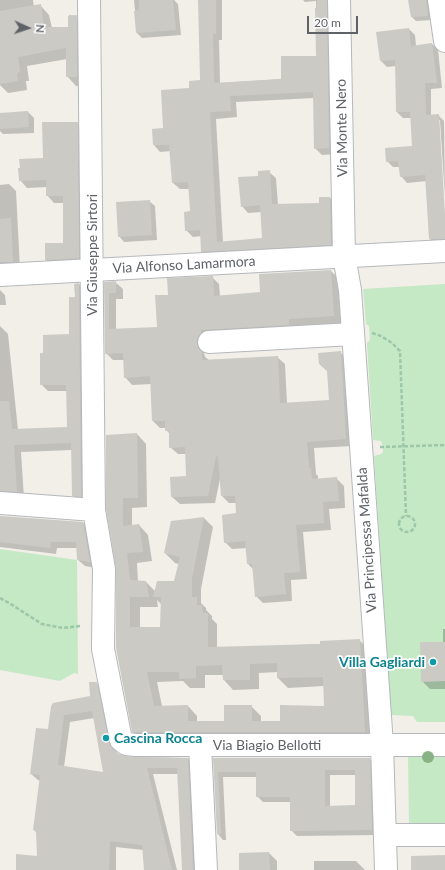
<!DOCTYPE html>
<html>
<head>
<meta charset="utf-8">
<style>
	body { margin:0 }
	#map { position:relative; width:445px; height:870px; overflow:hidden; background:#f1efe8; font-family:Lato,sans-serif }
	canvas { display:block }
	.north { position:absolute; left:8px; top:8px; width:40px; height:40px; -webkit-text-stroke:3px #fff; paint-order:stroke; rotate:93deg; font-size:11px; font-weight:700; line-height:16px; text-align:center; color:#5f6368 }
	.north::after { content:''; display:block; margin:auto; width:14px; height:18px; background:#5f6368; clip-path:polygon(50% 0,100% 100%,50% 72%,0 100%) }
	.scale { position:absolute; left:307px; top:16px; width:51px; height:18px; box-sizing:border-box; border:2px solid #5f6368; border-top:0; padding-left:5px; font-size:12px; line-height:14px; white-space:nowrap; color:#5f6368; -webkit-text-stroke:3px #fff; paint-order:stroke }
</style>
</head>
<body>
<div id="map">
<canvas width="445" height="870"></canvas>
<div class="north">N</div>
<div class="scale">20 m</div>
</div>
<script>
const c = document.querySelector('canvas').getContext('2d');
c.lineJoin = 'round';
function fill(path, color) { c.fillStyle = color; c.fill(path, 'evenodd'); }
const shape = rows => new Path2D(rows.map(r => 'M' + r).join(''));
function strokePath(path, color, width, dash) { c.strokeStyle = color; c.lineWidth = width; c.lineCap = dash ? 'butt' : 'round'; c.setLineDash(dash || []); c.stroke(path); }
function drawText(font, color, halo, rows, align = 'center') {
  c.font = font + ' Lato,sans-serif'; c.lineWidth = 3.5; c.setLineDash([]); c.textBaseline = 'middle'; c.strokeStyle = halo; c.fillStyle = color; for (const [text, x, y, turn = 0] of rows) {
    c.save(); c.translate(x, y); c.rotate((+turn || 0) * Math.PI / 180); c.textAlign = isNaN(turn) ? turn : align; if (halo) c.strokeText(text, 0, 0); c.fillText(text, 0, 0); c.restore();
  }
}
fill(shape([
	[445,284,445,722,417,722,413,716,391,715,374,456,381,454,383,452,383,447,381,441,373,440,367,343,370,340,369,326,366,324,363,289],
	[0,549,77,560,78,674,74,673,60,681,0,670],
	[408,756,445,757,445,825,409,824]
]), '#c5e8c5');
fill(shape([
	[0,0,33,0,34,7,40,5,49,15,52,28,70,28,69,15,76,16,85,25,86,86,76,86,67,76,67,59,27,66,29,81,26,81,27,90,8,93,0,85],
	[134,0,174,0,178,4,181,35,142,38,137,33],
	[199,0,222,0,222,40,219,40,220,83,282,79,317,57,316,1,305,2,303,0,335,0,336,154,322,155,315,148,314,98,236,102,237,117,216,119,223,242,263,239,261,212,248,213,242,206,259,177,269,172,276,178,278,205,320,204,330,198,337,204,337,251,209,258,202,251,202,236,193,237,186,230,191,212,190,189,180,189,173,183,171,151,160,152,154,145,190,89,201,81],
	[409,0,429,0,432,20,416,21,412,17],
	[409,29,415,35,416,46,432,44,438,50,442,88,431,89,431,115,438,115,444,121,445,198,440,120,438,120,445,245,436,245,430,239,427,181,407,183,401,176,400,167,393,167,387,161,414,147,412,118,403,118,397,112,396,66,387,67,381,61,378,33],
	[28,112,34,118,34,133,3,134,0,131,0,114],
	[77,123,85,130,86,265,53,267,46,260,64,244,64,203,54,203,47,195,47,187,27,188,20,180,44,158],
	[9,184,16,191,20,269,0,272,0,185],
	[149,201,155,206,157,240,124,242,119,236],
	[331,271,338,278,341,323,296,326,203,350,205,357,209,360,277,357,285,364,287,404,330,401,340,352,348,360,353,446,314,448,316,474,318,476,318,480,337,479,344,486,345,508,329,509,331,530,303,532,307,579,291,580,292,601,263,603,256,596,254,570,248,564,247,548,232,549,225,542,237,514,237,503,229,503,222,496,220,479,215,503,180,504,172,497,187,477,186,454,178,454,170,447,170,434,166,430,166,428,160,428,153,421,151,384,132,385,125,377,124,360,113,360,106,353,105,283,115,282,123,289,123,299,116,299,116,330,158,328,169,296,212,277,219,284,220,296,261,293],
	[79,284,86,291,88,503,80,503,73,495,72,450,21,452,24,498,0,498,0,326,8,334,18,430,68,428,68,391,48,391,41,384,44,354,70,335,76,298],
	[0,290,5,295,6,305,0,305],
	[137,434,146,444,147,507,132,508,132,526,139,525,148,535,152,561,137,563,138,582,146,582,156,592,175,582,179,564,175,563,165,553,204,518,213,527,201,589,201,603,206,608,206,610,212,616,212,619,217,624,217,648,322,644,359,640,369,649,375,742,143,741,133,732,118,569,107,436],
	[157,600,162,605,161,628,140,628,140,607,158,607],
	[278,672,278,678,288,688,324,686,325,707,281,722,261,722,261,716,251,706,225,722,197,722,197,716,188,706,162,706,157,682,183,681,190,688,205,688,205,675,224,675,224,680,233,690,259,689,259,673],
	[0,517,83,523,90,529,96,568,85,566,78,560,77,548,57,548,56,554,0,547],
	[443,629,445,629,445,689,430,689,422,681,443,643],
	[96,683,103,690,115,750,118,755,125,757,188,758,194,765,199,870,183,870,178,774,153,774,177,870,145,870,143,850,116,847,116,870,17,870,38,857,37,833,34,830,41,781,38,780,31,774,48,731,52,707,91,697],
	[94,718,105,773,64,767,70,722],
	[214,758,369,759,375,764,377,835,297,836,291,830,291,802,263,802,257,796,257,777,223,777,226,840,223,840,218,834],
	[330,775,356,775,356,806,330,806],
	[269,853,277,861,277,870,240,870,240,854],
	[314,861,356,861,365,870,314,870]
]), '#0003');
fill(shape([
	[139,0,173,0,176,30,136,33,134,11,139,10],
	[198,0,216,0,216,34,213,34,214,83,281,79,281,56,316,56,315,8,317,8,317,0,327,0,329,148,314,149,313,92,230,96,231,111,210,112,217,242,262,238,260,205,241,207,238,177,258,176,258,171,270,170,272,204,319,203,319,197,330,197,331,245,201,252,200,230,185,231,184,212,190,211,188,182,172,183,169,145,153,145,152,129,163,128,161,90,189,88,189,81,200,80],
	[408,0,426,0,428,16,411,17],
	[41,4,44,27,68,27,68,16,77,15,77,77,66,77,66,48,18,57,20,72,17,73,18,81,0,84,0,11],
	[409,28,411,46,432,43,437,83,425,83,426,115,439,114,445,215,445,239,429,239,425,175,400,177,398,161,386,162,385,148,412,146,410,112,396,112,395,60,380,61,376,32],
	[28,111,29,127,0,129,0,113],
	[42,122,78,122,79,258,45,260,45,243,63,243,63,196,46,196,46,180,19,181,18,168,20,168,19,159,43,158],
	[150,200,152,235,118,237,116,202],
	[11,218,13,262,0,262,0,219],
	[331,270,334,316,289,319,289,325,201,330,201,333,198,337,197,343,198,348,202,352,202,360,278,356,280,403,329,400,327,371,319,364,318,353,341,351,346,439,307,442,309,468,311,467,312,479,337,477,339,501,323,502,324,523,296,525,300,572,284,573,286,594,255,597,252,564,247,564,245,541,224,543,222,515,236,513,235,496,221,496,218,457,216,456,208,496,171,497,170,477,186,476,185,447,169,448,169,431,165,431,165,421,152,421,150,376,124,378,123,353,105,354,104,282,116,281,116,293,109,293,109,329,157,327,155,295,168,295,167,278,213,276,214,296,260,292,259,274],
	[79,283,81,497,72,496,71,443,14,445,17,492,0,491,0,401,9,401,12,429,67,427,66,385,40,385,40,353,43,353,43,335,69,334,69,297,75,297,74,284],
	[137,433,138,498,123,498,123,526,139,524,143,552,127,553,130,580,146,581,149,597,130,597,130,627,160,627,161,597,153,597,157,581,174,581,180,557,164,553,171,521,204,517,192,578,192,597,197,597,197,605,202,605,203,613,208,613,208,647,320,644,320,641,360,639,365,732,132,732,116,648,116,569,106,509,106,435],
	[277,663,277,678,323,677,324,706,280,705,280,721,252,721,252,705,224,705,224,721,188,721,188,705,154,706,147,672,179,672,179,679,196,678,196,666,222,665,223,680,250,680,250,664],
	[0,516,83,522,90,562,77,560,76,542,51,542,50,548,0,542],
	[420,642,445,642,445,681,421,682],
	[89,682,97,682,109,742,113,749,118,754,125,756,135,757,188,758,193,870,182,870,177,768,147,768,172,870,144,870,142,845,110,841,109,870,16,870,16,854,37,856,36,831,33,830,40,775,30,774,36,728,48,729,51,706,53,703,90,696],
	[92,711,103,772,58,765,64,715],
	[213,758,370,758,372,830,290,831,290,797,256,797,256,772,218,772,221,834,217,834],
	[325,770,355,770,355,805,325,806],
	[269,852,270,870,239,870,239,853],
	[445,855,445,870,411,870,411,856]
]), '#cccac5');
const minor = shape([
	[89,0,94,510,104,569,103,649,121,740,126,744,136,745,445,745],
	[339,0,344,256,350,290,382,745,386,870],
	[439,0,445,41],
	[0,275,445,251],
	[209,342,353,334],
	[0,503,94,510],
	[200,745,206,870],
	[386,835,445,835]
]);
strokePath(minor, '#b5b8bc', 24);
strokePath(shape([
	[372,333,381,336,392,343,400,351,406,516],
	[380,447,445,445],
	'399 524a8 8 0 1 1 16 0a8 8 0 1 1-16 0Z',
	[0,598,9,603,42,624,63,628,80,626]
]), '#9cc7a9', 2.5, [4, 2]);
strokePath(minor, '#fff', 22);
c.fillStyle = '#89b387';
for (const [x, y] of [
	[428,757]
]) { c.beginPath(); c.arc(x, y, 6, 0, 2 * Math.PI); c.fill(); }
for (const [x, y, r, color] of [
	[433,662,4,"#0f9aa8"],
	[106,738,4,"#0f9aa8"]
]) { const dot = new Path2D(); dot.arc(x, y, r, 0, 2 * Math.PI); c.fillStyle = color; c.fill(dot); strokePath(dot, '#fff', 1.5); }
drawText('14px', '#5f6368', '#fff', [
	["Via Monte Nero",342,128,-91],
	["Via Giuseppe Sirtori",92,255,-90],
	["Via Alfonso Lamarmora",184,265,-3],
	["Via Principessa Mafalda",367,540,-94],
	["Via Biagio Bellotti",267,745]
]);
drawText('bold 14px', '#0d838f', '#fff', [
	["Villa Gagliardi",425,662],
	["Cascina Rocca",114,738,"left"]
], 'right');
</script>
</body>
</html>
